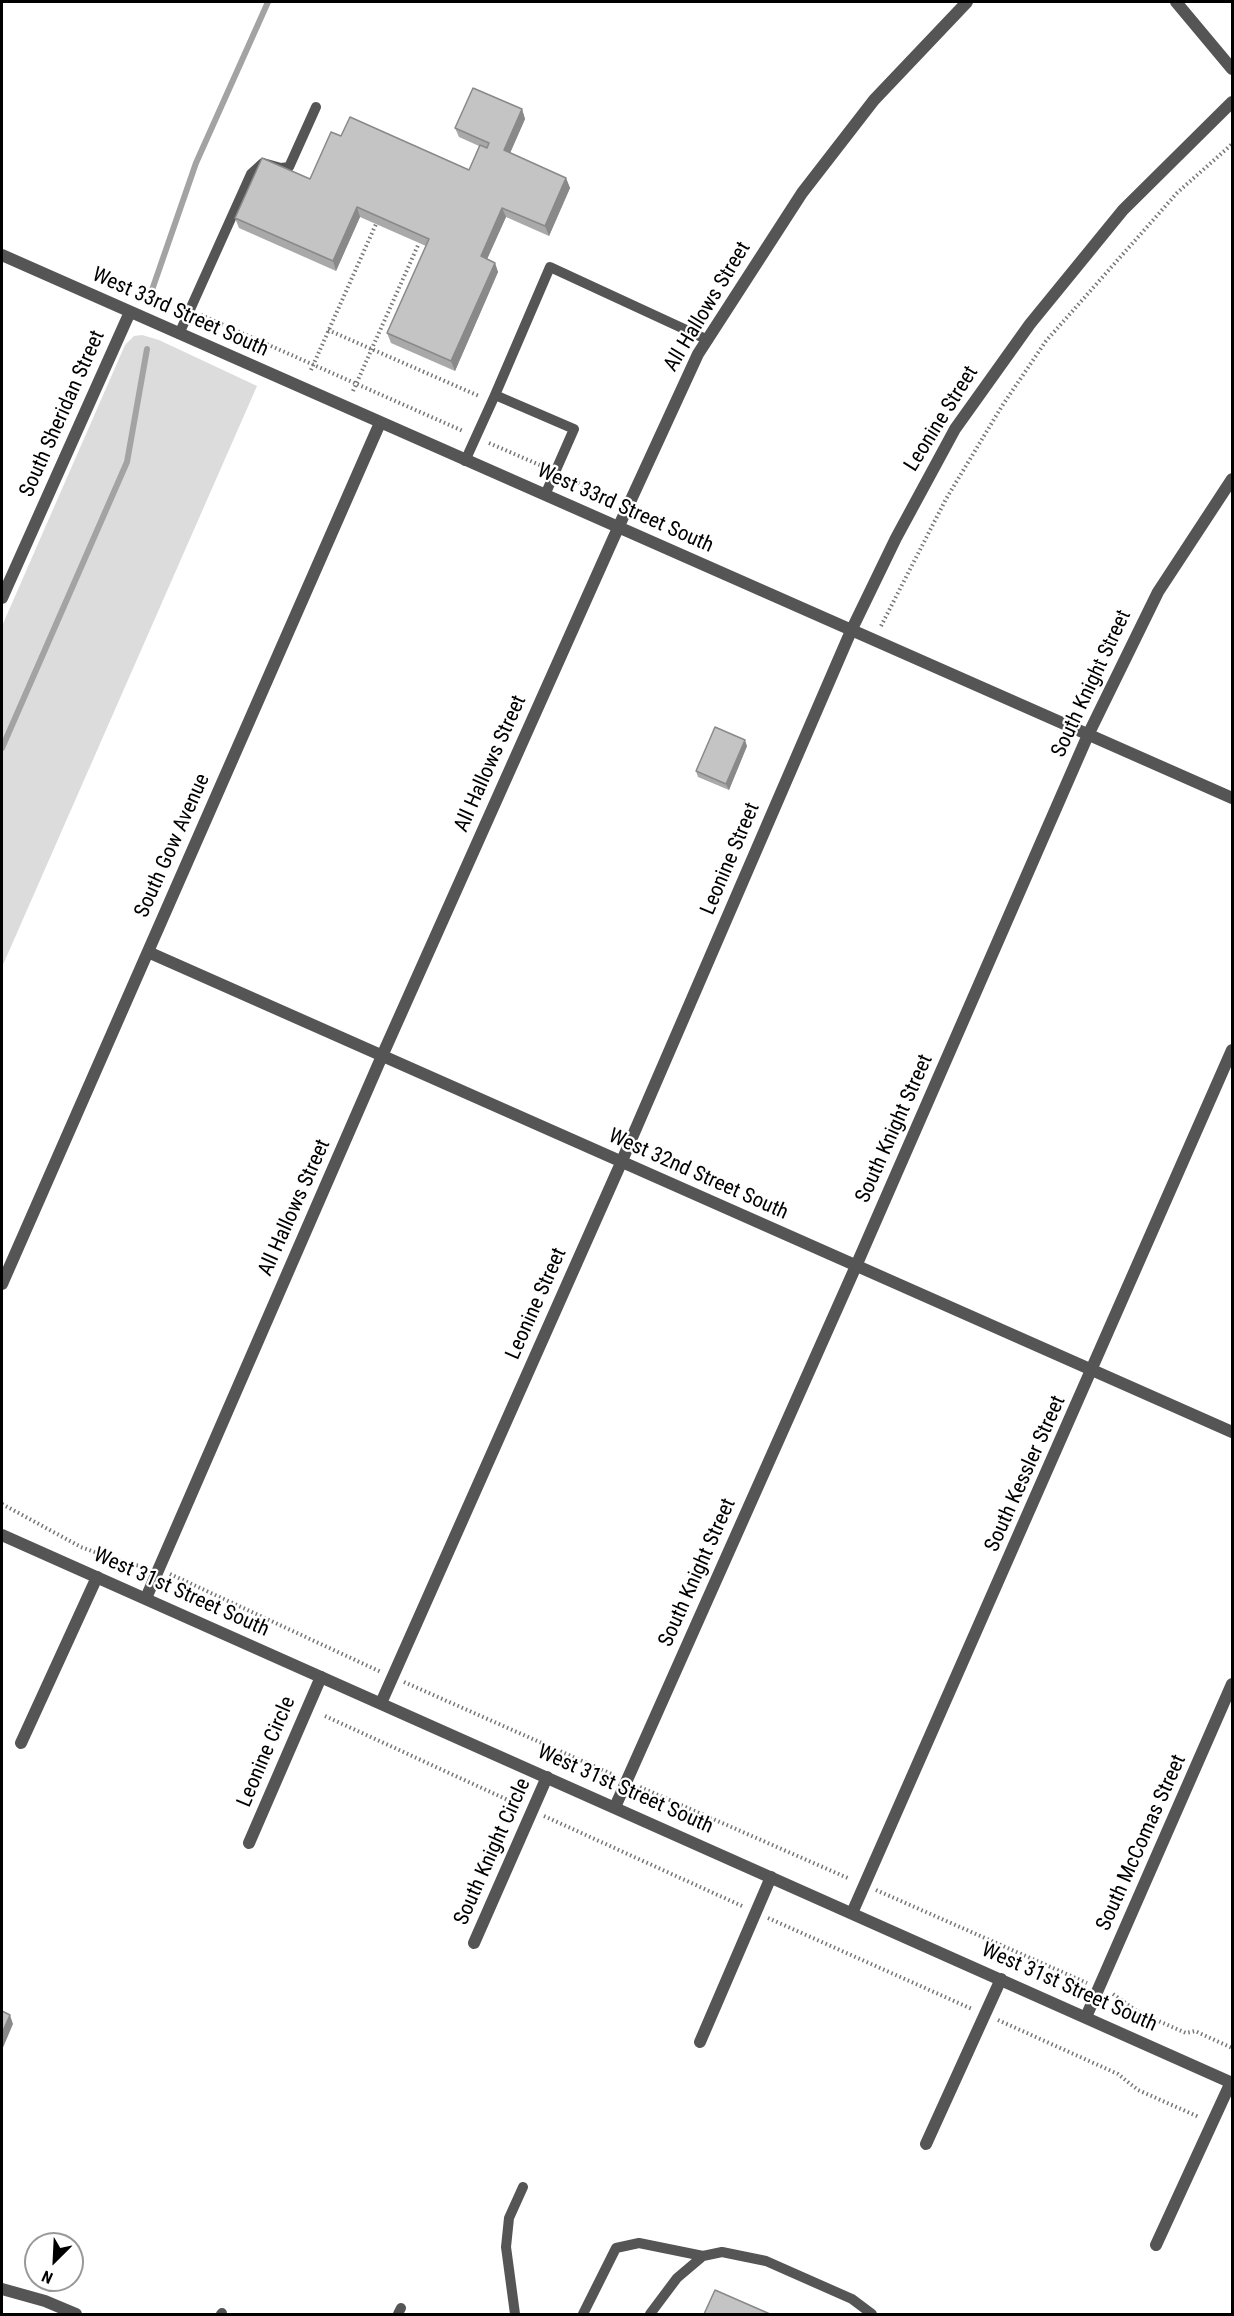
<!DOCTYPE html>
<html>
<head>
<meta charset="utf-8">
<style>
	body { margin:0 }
	#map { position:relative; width:1234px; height:2316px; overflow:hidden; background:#fff; font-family:"Roboto Condensed",sans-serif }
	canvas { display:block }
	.frame { position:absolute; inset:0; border:3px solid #000; pointer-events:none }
	.north { position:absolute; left:24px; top:2232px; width:60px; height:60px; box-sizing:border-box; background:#fff; border:2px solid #999; border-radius:50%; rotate:204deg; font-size:16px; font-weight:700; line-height:24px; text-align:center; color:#000 }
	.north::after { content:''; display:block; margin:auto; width:21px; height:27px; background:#000; clip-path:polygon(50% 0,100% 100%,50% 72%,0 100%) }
</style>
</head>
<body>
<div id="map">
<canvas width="1234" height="2316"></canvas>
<div class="frame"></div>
<div class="north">N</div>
</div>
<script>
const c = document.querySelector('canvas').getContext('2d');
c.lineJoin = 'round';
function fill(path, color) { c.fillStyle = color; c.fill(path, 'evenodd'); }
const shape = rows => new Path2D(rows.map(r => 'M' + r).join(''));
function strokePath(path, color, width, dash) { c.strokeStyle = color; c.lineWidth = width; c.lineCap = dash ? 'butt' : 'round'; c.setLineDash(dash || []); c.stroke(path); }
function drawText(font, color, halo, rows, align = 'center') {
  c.font = font + ' "Roboto Condensed",sans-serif'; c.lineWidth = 4.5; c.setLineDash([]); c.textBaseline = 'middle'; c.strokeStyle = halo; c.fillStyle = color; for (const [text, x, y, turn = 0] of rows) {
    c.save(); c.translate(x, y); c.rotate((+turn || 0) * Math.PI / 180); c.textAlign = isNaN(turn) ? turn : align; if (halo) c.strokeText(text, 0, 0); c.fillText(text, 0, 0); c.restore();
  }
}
fill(shape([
	[142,335,159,340,257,386,2,967,2,626,125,345,134,336]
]), '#dcdcdc');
strokePath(shape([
	[152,290,196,163,268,2],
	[2,748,127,462,147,349]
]), '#a3a3a3', 6);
strokePath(shape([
	[201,315,463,431],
	[328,330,479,396],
	[311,370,376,224],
	[353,391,419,243],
	[489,443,542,466],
	[566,477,614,499],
	[881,626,946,499,1002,406,1046,341,1177,193,1232,144],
	[2,1504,81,1547,124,1563,146,1567],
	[170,1574,381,1672],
	[404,1682,614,1775],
	[325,1716,521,1806],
	[640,1787,850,1879],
	[544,1816,742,1906],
	[876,1890,1087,1983],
	[768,1918,972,2009],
	[1113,1994,1138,2012,1186,2033,1195,2031,1232,2048],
	[998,2020,1118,2074,1138,2090,1199,2117]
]), '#777', 4, [1.5, 3]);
strokePath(shape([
	[179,334,251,174,263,163,281,168,289,167,316,107],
	[495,395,550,267,708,340],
	[465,461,495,395,574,429,545,495],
	[221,2314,222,2313],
	[398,2314,401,2308],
	[515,2314,506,2247,509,2218,523,2187],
	[583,2314,616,2248,639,2243,703,2256],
	[650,2314,677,2278,703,2256,722,2252,766,2261,852,2299,872,2314]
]), '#555', 10);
strokePath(shape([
	[1176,2,1232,69],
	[2,255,1232,798],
	[2,598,130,312],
	[148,952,1232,1432],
	[2,1284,380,423],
	[146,1598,382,1056,618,528,698,354,802,193,874,100,967,2],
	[381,1703,621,1163,851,631,896,538,955,429,1030,324,1123,210,1232,102],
	[21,1743,97,1577],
	[615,1807,856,1266,1088,735,1158,592,1232,479],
	[249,1843,321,1677],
	[852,1913,1232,1050],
	[474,1943,547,1777],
	[1086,2017,1232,1684],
	[700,2042,771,1877],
	[926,2144,1001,1979],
	[1156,2245,1231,2082],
	[2,2289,45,2301,76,2314]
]), '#555', 12);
strokePath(shape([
	[2,1535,1232,2083]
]), '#555', 12);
fill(shape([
	[522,109,525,119,510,153,566,178,570,188,549,236,506,217,487,259,495,263,498,272,455,371,391,343,387,333,426,246,360,217,336,271,239,228,235,218,310,179,469,170,479,146,459,137,455,128],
	[747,746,729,790,698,777,696,771]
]), '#a9a9a9');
fill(shape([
	[522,109,525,119,507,160,504,150],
	[566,178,570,188,549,236,545,226],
	[357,207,360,217,336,271,333,261],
	[502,208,506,217,484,266,481,256],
	[495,263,498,272,455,371,451,361],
	[745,740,747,746,729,790,726,784],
	[10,2015,13,2024,2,2050,2,2033]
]), '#898989');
const building = shape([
	[473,88,522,109,504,150,566,178,545,226,502,208,481,256,495,263,451,361,387,333,429,239,357,207,333,261,235,218,262,158,310,179,331,132,341,136,350,117,469,170,480,145,487,148,489,143,455,128,473,88],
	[715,727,745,740,726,784,696,771,715,727],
	[2,2011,10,2015,2,2033,2,2011],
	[715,2290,770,2314,704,2314,715,2290]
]);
fill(building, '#c4c4c4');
strokePath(building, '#898989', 1.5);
drawText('21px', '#000', '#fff', [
	["All Hallows Street",708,307,-59],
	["West 33rd Street South",180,313,24],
	["South Sheridan Street",63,414,-66],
	["Leonine Street",942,419,-58],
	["West 33rd Street South",625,509,24],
	["South Knight Street",1092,684,-65],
	["All Hallows Street",491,764,-66],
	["South Gow Avenue",173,846,-66],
	["Leonine Street",731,859,-67],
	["South Knight Street",895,1129,-66],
	["West 32nd Street South",698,1175,24],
	["All Hallows Street",295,1208,-66],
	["Leonine Street",537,1304,-66],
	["South Kessler Street",1026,1474,-66],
	["South Knight Street",698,1573,-66],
	["West 31st Street South",181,1593,24],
	["Leonine Circle",267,1752,-67],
	["West 31st Street South",625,1790,24],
	["South McComas Street",1142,1843,-66],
	["South Knight Circle",493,1852,-66],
	["West 31st Street South",1069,1988,24]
]);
</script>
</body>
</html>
